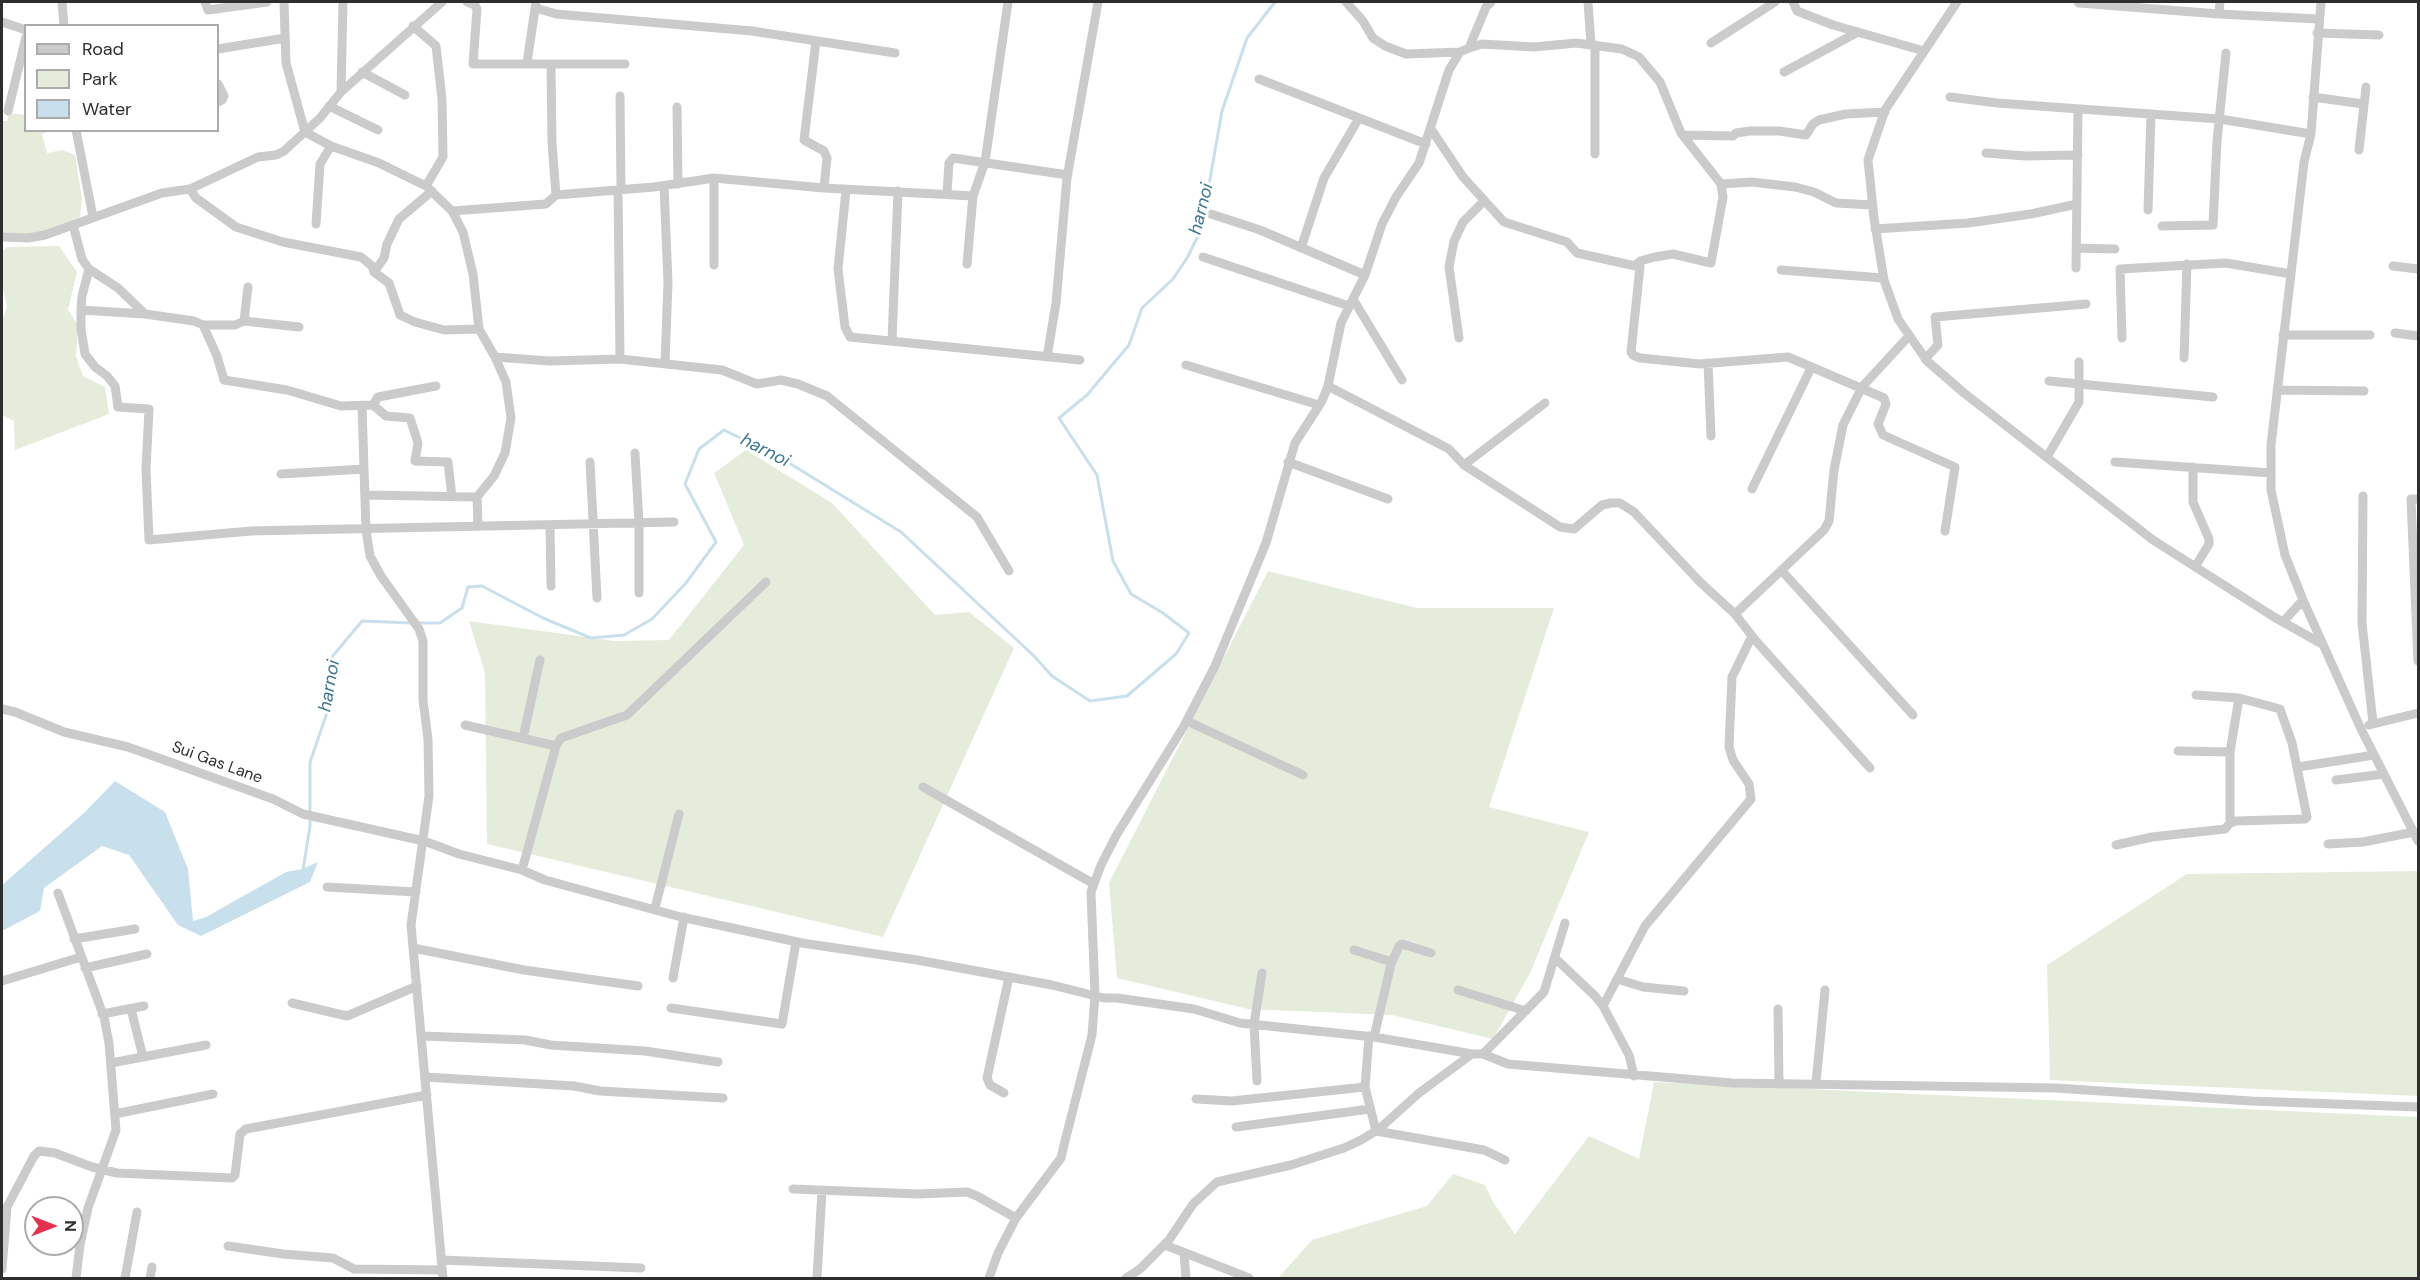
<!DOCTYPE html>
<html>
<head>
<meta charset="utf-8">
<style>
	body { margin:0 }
	#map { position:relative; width:2420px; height:1280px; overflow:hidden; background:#fff; font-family:"DM Sans",sans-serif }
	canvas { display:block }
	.frame { position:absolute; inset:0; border:3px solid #2e2e2e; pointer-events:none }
	.legend { position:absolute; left:24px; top:24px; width:195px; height:108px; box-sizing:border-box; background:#fff; border:2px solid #ababab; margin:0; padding:8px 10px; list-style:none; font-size:18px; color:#2e2e2e }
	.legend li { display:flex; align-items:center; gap:12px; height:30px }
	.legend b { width:30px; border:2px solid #ababab }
	.north { position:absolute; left:24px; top:1196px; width:60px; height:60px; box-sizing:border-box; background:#fff; border:2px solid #ababab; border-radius:50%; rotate:90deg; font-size:16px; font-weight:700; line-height:24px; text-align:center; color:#2e2e2e }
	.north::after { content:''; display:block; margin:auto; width:21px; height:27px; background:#e5314b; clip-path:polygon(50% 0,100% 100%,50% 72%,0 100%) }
</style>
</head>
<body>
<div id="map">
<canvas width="2420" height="1280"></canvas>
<div class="frame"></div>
<ul class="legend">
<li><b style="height:8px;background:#cbcbcb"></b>Road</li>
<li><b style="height:16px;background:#e6ecdc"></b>Park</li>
<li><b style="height:16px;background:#c8e0ec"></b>Water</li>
</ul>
<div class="north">N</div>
</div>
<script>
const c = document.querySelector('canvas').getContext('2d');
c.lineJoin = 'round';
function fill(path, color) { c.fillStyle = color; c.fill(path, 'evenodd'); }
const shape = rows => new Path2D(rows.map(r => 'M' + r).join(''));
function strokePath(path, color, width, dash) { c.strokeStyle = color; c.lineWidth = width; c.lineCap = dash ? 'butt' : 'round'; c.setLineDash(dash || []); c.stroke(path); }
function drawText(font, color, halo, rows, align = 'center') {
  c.font = font + ' "DM Sans",sans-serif'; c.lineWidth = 6; c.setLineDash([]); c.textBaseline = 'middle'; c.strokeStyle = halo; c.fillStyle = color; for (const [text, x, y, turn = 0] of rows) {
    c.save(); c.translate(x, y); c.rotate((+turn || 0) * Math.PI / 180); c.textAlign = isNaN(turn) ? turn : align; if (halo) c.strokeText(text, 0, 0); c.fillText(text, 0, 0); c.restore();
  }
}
fill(shape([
	[9,113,25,115,26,130,49,131,42,134,47,153,63,150,75,155,82,200,80,217,64,228,34,236,2,233,2,121,7,121],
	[59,246,77,272,68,310,78,325,76,356,83,376,105,387,109,414,15,450,14,421,2,415,2,321,7,307,2,284,2,252,7,247],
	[746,450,832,503,935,615,969,612,1014,648,883,937,487,844,485,673,469,621,614,641,669,640,744,545,714,473],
	[1268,571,1417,608,1554,608,1489,807,1589,832,1530,973,1493,1039,1392,1015,1248,1009,1117,978,1109,883],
	[2418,871,2418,1096,2050,1080,2047,965,2187,874],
	[1654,1082,2418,1117,2418,1278,1278,1278,1312,1240,1427,1206,1453,1174,1485,1185,1493,1202,1515,1234,1589,1136,1639,1159]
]), '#e6ecdc');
fill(shape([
	[115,781,165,812,188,869,193,921,206,917,286,872,302,869,318,862,310,882,201,936,178,925,129,855,102,846,44,888,40,911,2,931,2,885,85,812]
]), '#c8e0ec');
strokePath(shape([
	[418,623,440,623,462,608,468,587,482,586,543,618,591,638,624,635,652,619,686,583,716,542,685,484,699,449,724,430,781,458,901,532,1033,655,1052,676,1090,701,1127,696,1176,654,1189,633,1163,613,1131,594,1113,561,1097,475,1059,418,1087,395,1129,345,1142,308,1173,279,1187,258,1201,230,1222,111,1247,38,1275,2],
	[303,870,310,826,310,762,329,707,332,657,362,621,412,623]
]), '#c8e0ec', 3);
strokePath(shape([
	[62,2,64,26],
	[205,2,208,10,267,2],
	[284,2,286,63,305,132,331,146,379,163,426,186,452,211,463,232,473,274,479,329,495,357,506,382,511,418,505,453,494,476,477,497,478,526],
	[467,2,475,5,477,9,473,64,625,64],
	[1346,2,1363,21,1373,38,1385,46,1406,54,1460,52],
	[1588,2,1591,45],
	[1793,2,1797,11,1833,25,1924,51],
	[1957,2,1885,110,1868,160,1874,218,1884,280,1898,319,1927,361,1964,393,2153,540,2274,617,2322,644],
	[2078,2,2079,3,2219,14,2318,19],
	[2321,2,2311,134,2304,162,2271,445,2271,490,2285,555,2303,600,2361,729,2418,841],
	[536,8,556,14,752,31,895,53],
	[2219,14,2220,2],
	[2,22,26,30],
	[413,26,436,46,442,99,443,157,426,186],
	[2317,33,2379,35],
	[816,41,804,140,824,151,827,158,824,188],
	[1711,43,1775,2],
	[1595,45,1595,154],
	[1469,48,1482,44,1534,47,1576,43,1622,49,1639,57,1660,82,1681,133,1721,184,1723,197,1711,263,1673,254,1655,257,1640,261,1636,265],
	[218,49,285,38],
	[527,63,536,2],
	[551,65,552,143,556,195],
	[362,72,405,95],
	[1784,72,1858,32],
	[1259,79,1426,144],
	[218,84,224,96,222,100,218,102],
	[341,92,343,2],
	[620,96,621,190],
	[1950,97,1997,103,2220,119,2311,134],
	[2313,97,2363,104],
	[329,106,378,130],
	[677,107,678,184],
	[8,111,26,37],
	[1431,129,1463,177,1504,222,1567,242,1577,253,1640,267,1631,352,1633,355,1640,358,1700,364,1788,357,1884,398,1886,404,1878,424,1883,435,1955,467,1945,531],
	[76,130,93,217],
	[1683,135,1733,136,1736,133,1750,131,1779,131,1806,135,1813,124,1819,120,1846,114,1885,112],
	[2359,150,2366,87],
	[1986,153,2026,156,2078,155],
	[714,178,714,265],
	[1721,184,1752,182,1795,187,1814,192,1836,203,1872,205],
	[664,186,668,282,665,364],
	[190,189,196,198,236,227,283,242,361,257,372,266,374,272,389,283,400,315,415,322,444,330,479,329],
	[618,190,620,359],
	[846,190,838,269,845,327,850,337,1080,360],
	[947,193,949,163,953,158,1068,175],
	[2148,210,2151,114],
	[452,211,546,204,556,195,654,187,714,178,824,188,973,196],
	[1211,214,1260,230,1365,275],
	[316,224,320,164,331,146],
	[73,225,82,259,89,269,118,288,145,314,194,321,203,325,217,356,224,380,287,390,341,406,373,405],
	[2162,226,2213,225,2217,141,2226,53],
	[1875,229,1968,223,2031,214,2077,204],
	[2,237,28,238,45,235,162,193,190,189,258,157,276,155,284,151,320,118,341,92,442,2],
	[1301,248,1324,178,1359,118],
	[2076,248,2115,249],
	[1203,257,1349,306],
	[967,264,973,196,985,162,1008,2],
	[2393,266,2418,269],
	[2076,268,2078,109],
	[1781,270,1883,278],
	[374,272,384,258,387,244,399,219,432,191],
	[1353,299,1402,380],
	[81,310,82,296,89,269],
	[145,314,81,310,81,329,85,354,95,367,107,376,115,386,118,407,149,409,146,469,149,540,251,531,674,522],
	[244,321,299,327],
	[203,325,235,325,244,321,248,287],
	[2395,333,2418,336],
	[2283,335,2370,335],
	[1459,338,1449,267,1454,241,1463,222,1484,201],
	[2122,338,2120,269,2226,263,2291,274],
	[892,341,898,191],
	[495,357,549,361,620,359,722,370,757,384,781,380,798,384,827,396,977,517,1009,571],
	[1047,357,1056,303,1067,178,1098,2],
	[2184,358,2187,264],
	[1925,359,1938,345,1935,317,2086,304],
	[1708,363,1711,436],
	[1186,365,1319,405],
	[2049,381,2213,397],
	[436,386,378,397,373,405,386,416,410,418,418,443,415,461,448,462,452,497],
	[1328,386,1449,449,1464,465,1560,527,1574,529,1602,505,1611,503,1620,503,1634,512,1701,583,1735,614,1756,641,1870,768],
	[2277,390,2364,391],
	[362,407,366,530,370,556,381,576,419,629,423,641,423,700,428,739,429,796,411,925,443,1278],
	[635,453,639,523,639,593],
	[2047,457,2079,402,2079,362],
	[590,462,597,598],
	[1288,462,1388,499],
	[2115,462,2271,473],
	[1464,465,1545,403],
	[2193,467,2193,502,2209,539,2209,544,2195,567],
	[281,474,364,469],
	[1752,489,1811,368],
	[365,495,477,497],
	[2363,496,2362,623,2373,723],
	[2418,499,2411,499,2418,661],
	[550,525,551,586],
	[1782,571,1913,715],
	[1735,614,1824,530,1829,521,1834,470,1843,425,1862,387,1909,336],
	[2283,622,2303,600],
	[2,709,15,712,64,732,128,747,273,799,303,814,424,841,459,854,522,870,545,880,681,917,802,943,917,960,1052,985,1104,998,1117,998,1194,1009,1240,1023,1374,1037,1472,1054],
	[1187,721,1303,775],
	[465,725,556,746],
	[2369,725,2418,713],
	[523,738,540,660],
	[2178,751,2230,752],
	[2298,767,2374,755],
	[2336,780,2384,774],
	[923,787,1094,884],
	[2230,823,2230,752,2239,698],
	[2328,844,2363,842,2414,832],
	[2116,845,2152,837,2225,829,2230,823,2236,821,2305,819,2307,817,2292,743,2280,709,2239,698,2196,695],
	[522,870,556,746,561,738,627,715,766,582],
	[327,887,416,892],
	[58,893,104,1017,109,1043,116,1130,88,1208,80,1245,76,1278],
	[655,908,679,814],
	[74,939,135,929],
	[413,948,524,970,638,986],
	[1354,950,1392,962],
	[1555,958,1595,996,1603,1006,1629,1055,1634,1076],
	[85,968,147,954],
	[673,978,684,917],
	[1617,979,1643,987,1684,991],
	[2,981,81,957],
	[1458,990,1526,1011],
	[292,1003,347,1016,417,986],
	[1603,1006,1645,926,1751,799,1749,784,1733,760,1729,747,1732,677,1752,636],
	[671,1008,782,1024,796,942],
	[131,1009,143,1057],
	[1778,1009,1779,1083],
	[102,1014,144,1006],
	[422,1036,525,1040,551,1045,645,1051,718,1062],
	[1369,1036,1365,1087,1376,1131,1484,1150,1505,1160],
	[1374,1037,1391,964,1399,946,1402,944,1431,953],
	[1483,1054,1544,992,1565,923],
	[111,1063,206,1045],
	[425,1077,574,1086,600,1091,723,1098],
	[1257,1081,1254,1024,1262,973],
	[1816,1083,1825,990],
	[1004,1093,990,1085,987,1078,1009,977],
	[1196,1099,1232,1101,1365,1087],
	[115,1114,213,1094],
	[1236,1127,1370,1109],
	[793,1189,918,1194,967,1192,977,1196,1016,1218],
	[1165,1245,1249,1278],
	[228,1246,283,1254,333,1258,354,1269,442,1270],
	[1184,1253,1186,1278],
	[441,1260,641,1268],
	[2,1269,7,1207,34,1156,39,1151,55,1153,92,1167,117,1173,232,1178,235,1175,240,1134,246,1129,427,1095],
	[125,1278,137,1212],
	[150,1278,152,1267],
	[817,1278,822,1190],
	[989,1278,998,1253,1016,1218,1061,1158,1064,1145,1092,1035,1095,995,1091,892,1101,865,1117,834,1184,726,1215,666,1266,543,1295,443,1322,401,1328,386,1341,323,1365,275,1382,224,1396,197,1419,163,1449,70,1460,52,1469,48,1486,7,1491,2],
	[1126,1278,1140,1269,1169,1240,1193,1204,1217,1182,1291,1165,1344,1148,1361,1140,1379,1129,1419,1093,1472,1054,1483,1054,1508,1064,1733,1083,2056,1088,2251,1101,2418,1107]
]), '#cbcbcb', 9);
drawText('16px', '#2e2e2e', '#fff', [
	["Sui Gas Lane",217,763,20]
]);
drawText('italic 18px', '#3c7690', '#fff', [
	["harnoi",1202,209,-76],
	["harnoi",765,451,27],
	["harnoi",330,686,-80]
]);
</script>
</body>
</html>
